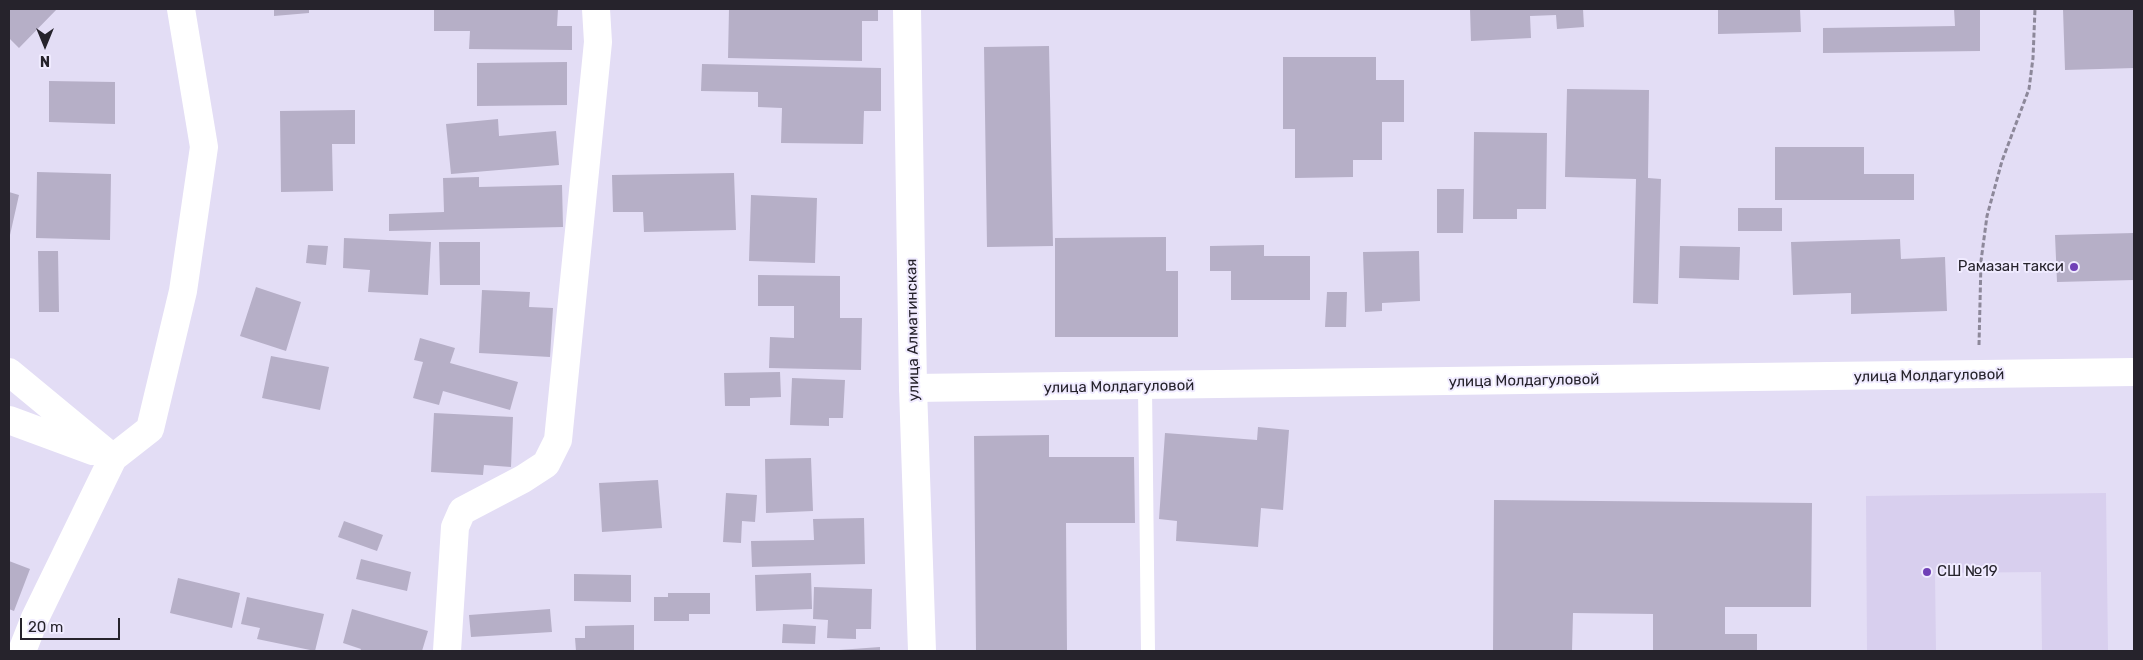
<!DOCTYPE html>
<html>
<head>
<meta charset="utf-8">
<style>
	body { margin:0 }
	#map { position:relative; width:2143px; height:660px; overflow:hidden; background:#e3ddf5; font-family:Rubik,sans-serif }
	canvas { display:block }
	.frame { position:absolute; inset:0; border:10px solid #26232c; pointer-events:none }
	.north { position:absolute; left:20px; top:20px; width:50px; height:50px; -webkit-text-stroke:4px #f0ebff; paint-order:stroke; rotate:180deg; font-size:14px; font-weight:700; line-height:20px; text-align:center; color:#26232c }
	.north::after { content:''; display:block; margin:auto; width:18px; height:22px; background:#26232c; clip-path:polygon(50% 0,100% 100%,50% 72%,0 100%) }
	.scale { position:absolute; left:20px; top:618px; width:100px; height:22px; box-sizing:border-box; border:2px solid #26232c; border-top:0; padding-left:6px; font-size:15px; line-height:18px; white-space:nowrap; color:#26232c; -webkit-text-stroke:4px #f0ebff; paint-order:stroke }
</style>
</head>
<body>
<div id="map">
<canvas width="2143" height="660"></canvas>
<div class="frame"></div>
<div class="north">N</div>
<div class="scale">20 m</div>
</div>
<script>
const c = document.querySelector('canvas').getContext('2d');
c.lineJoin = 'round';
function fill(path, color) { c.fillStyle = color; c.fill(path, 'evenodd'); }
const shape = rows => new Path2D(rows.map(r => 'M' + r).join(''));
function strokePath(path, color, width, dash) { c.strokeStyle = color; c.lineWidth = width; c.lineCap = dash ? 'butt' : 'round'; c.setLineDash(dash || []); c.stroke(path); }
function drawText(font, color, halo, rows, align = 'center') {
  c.font = font + ' Rubik,sans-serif'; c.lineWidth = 4; c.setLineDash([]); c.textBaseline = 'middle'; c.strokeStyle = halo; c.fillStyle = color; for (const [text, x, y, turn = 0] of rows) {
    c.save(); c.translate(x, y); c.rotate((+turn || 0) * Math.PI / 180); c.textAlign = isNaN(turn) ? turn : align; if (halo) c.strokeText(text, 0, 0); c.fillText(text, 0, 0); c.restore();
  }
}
fill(shape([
	[2106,493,2108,651,2042,651,2041,572,1935,573,1936,651,1867,651,1866,496]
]), '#d8cfee');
fill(shape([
	[9,9,57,9,19,48,9,38],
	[274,9,309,9,309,13,274,16],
	[434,9,558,9,557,26,572,26,572,50,469,49,470,31,434,31],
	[729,9,878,9,878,21,862,21,862,61,728,58],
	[1470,9,1583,9,1584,27,1557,29,1556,15,1530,16,1531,38,1471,41],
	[1718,9,1800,9,1801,32,1718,34],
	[1954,9,1980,9,1980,51,1823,53,1823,28,1955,26],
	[2063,9,2134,9,2134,68,2065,70],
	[1049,46,1053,246,987,247,984,47],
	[1283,57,1376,57,1376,80,1404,80,1404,122,1382,122,1382,160,1353,160,1353,177,1295,178,1295,129,1283,129],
	[567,62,567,105,477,106,477,63],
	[702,64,881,68,881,111,864,111,863,144,781,143,782,108,758,107,758,92,701,91],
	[49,81,115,82,115,124,49,122],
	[1567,89,1649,90,1648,178,1661,179,1658,304,1633,303,1636,179,1565,177],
	[355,110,355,144,332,144,333,191,281,192,280,111],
	[498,119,499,136,556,131,559,165,451,174,446,124],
	[1474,132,1547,133,1546,209,1517,209,1517,219,1473,219],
	[1775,147,1864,147,1864,174,1914,174,1914,200,1775,200],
	[37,172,111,174,110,240,36,238],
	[734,173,736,230,644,232,643,212,613,212,612,175],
	[479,177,479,187,562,185,563,227,389,231,389,214,444,212,443,178],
	[1437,189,1464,189,1463,233,1437,233],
	[9,192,19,195,10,235,9,234],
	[751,195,817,198,815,263,749,261],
	[1738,208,1782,208,1782,231,1738,231],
	[2134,233,2134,280,2057,282,2055,235],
	[1166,237,1166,271,1178,271,1178,337,1055,337,1055,238],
	[344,238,431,242,428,295,368,292,370,270,343,268],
	[1900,239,1901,259,1945,257,1947,311,1851,314,1851,293,1793,295,1791,242],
	[439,242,480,242,480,285,440,285],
	[308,245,328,246,326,265,306,263],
	[1264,245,1264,256,1310,256,1310,300,1231,300,1231,271,1210,271,1210,246],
	[1680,246,1740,247,1739,280,1679,278],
	[38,251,58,251,59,312,39,312],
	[1419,251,1420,301,1382,303,1382,311,1365,312,1363,252],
	[758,275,840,276,840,318,862,318,861,370,769,368,770,337,794,338,794,306,758,306],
	[256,287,301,302,286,351,240,336],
	[482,290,530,292,529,307,553,308,550,357,479,353],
	[1327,292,1347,292,1346,327,1325,327],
	[420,338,455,348,450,363,518,382,510,410,443,391,439,405,413,398,423,362,414,360],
	[271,356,329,367,320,410,262,398],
	[780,372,781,397,750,398,750,406,725,406,724,373],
	[792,378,845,380,843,418,829,418,829,426,790,425],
	[434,413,513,417,511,467,484,465,483,475,431,472],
	[1258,427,1289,430,1283,510,1261,508,1258,547,1176,541,1177,521,1159,519,1165,433,1257,440],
	[1049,435,1049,457,1134,457,1135,523,1066,523,1067,651,976,651,974,436],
	[811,458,813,511,766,513,765,459],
	[658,480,662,528,602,532,599,483],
	[726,493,757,495,755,522,742,521,741,543,723,542],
	[1494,500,1812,503,1811,607,1725,607,1725,634,1757,634,1757,651,1653,651,1653,614,1573,613,1572,651,1493,651],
	[864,518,865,564,752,567,751,541,814,540,813,519],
	[344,521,383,535,377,551,338,537],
	[361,559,411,572,407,591,356,579],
	[9,561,30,569,14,611,9,609],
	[811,573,812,609,756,611,755,575],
	[574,574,631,575,631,602,574,601],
	[178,578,240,593,232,628,170,613],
	[814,587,872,589,871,629,856,629,856,639,827,638,828,620,813,619],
	[668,593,710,593,710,614,689,614,689,621,654,621,654,597,668,597],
	[247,597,324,614,315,651,257,639,260,628,241,624],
	[352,609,428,631,422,651,360,651,361,649,343,643],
	[550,609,552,632,471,637,469,615],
	[783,624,816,626,815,644,782,643],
	[634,625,634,651,576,651,575,638,585,638,585,626],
	[880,647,880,651,839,651,839,650]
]), '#b6afc7');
strokePath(shape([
	[1979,345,1981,261,1987,216,2002,161,2029,89,2033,58,2035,9]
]), '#8d889a', 3, [5, 2.5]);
strokePath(shape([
	[1145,387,1148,651]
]), '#fff', 14);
strokePath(shape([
	[9,372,113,458],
	[913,388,2134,372],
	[9,420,93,451],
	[22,651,35,618,113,458,150,429,183,291,204,147,181,9],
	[447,651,455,527,462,511,523,479,546,464,558,440,598,42,596,9]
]), '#fff', 28);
strokePath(shape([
	[907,9,913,388,922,651]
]), '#fff', 28);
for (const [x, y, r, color] of [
	[2074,267,5,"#7040b7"],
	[1927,572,5,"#7040b7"]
]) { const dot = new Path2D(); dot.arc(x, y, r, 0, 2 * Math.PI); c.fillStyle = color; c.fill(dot); strokePath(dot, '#f0ebff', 2); }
drawText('15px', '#26232c', '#f0ebff', [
	["Рамазан такси",2064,267],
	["СШ №19",1937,572,"left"]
], 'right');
drawText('15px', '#26232c', '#f0ebff', [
	["улица Алматинская",913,330,-91],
	["улица Молдагуловой",1929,376,-1],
	["улица Молдагуловой",1524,381,-1],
	["улица Молдагуловой",1119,387,-1]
]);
</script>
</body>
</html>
